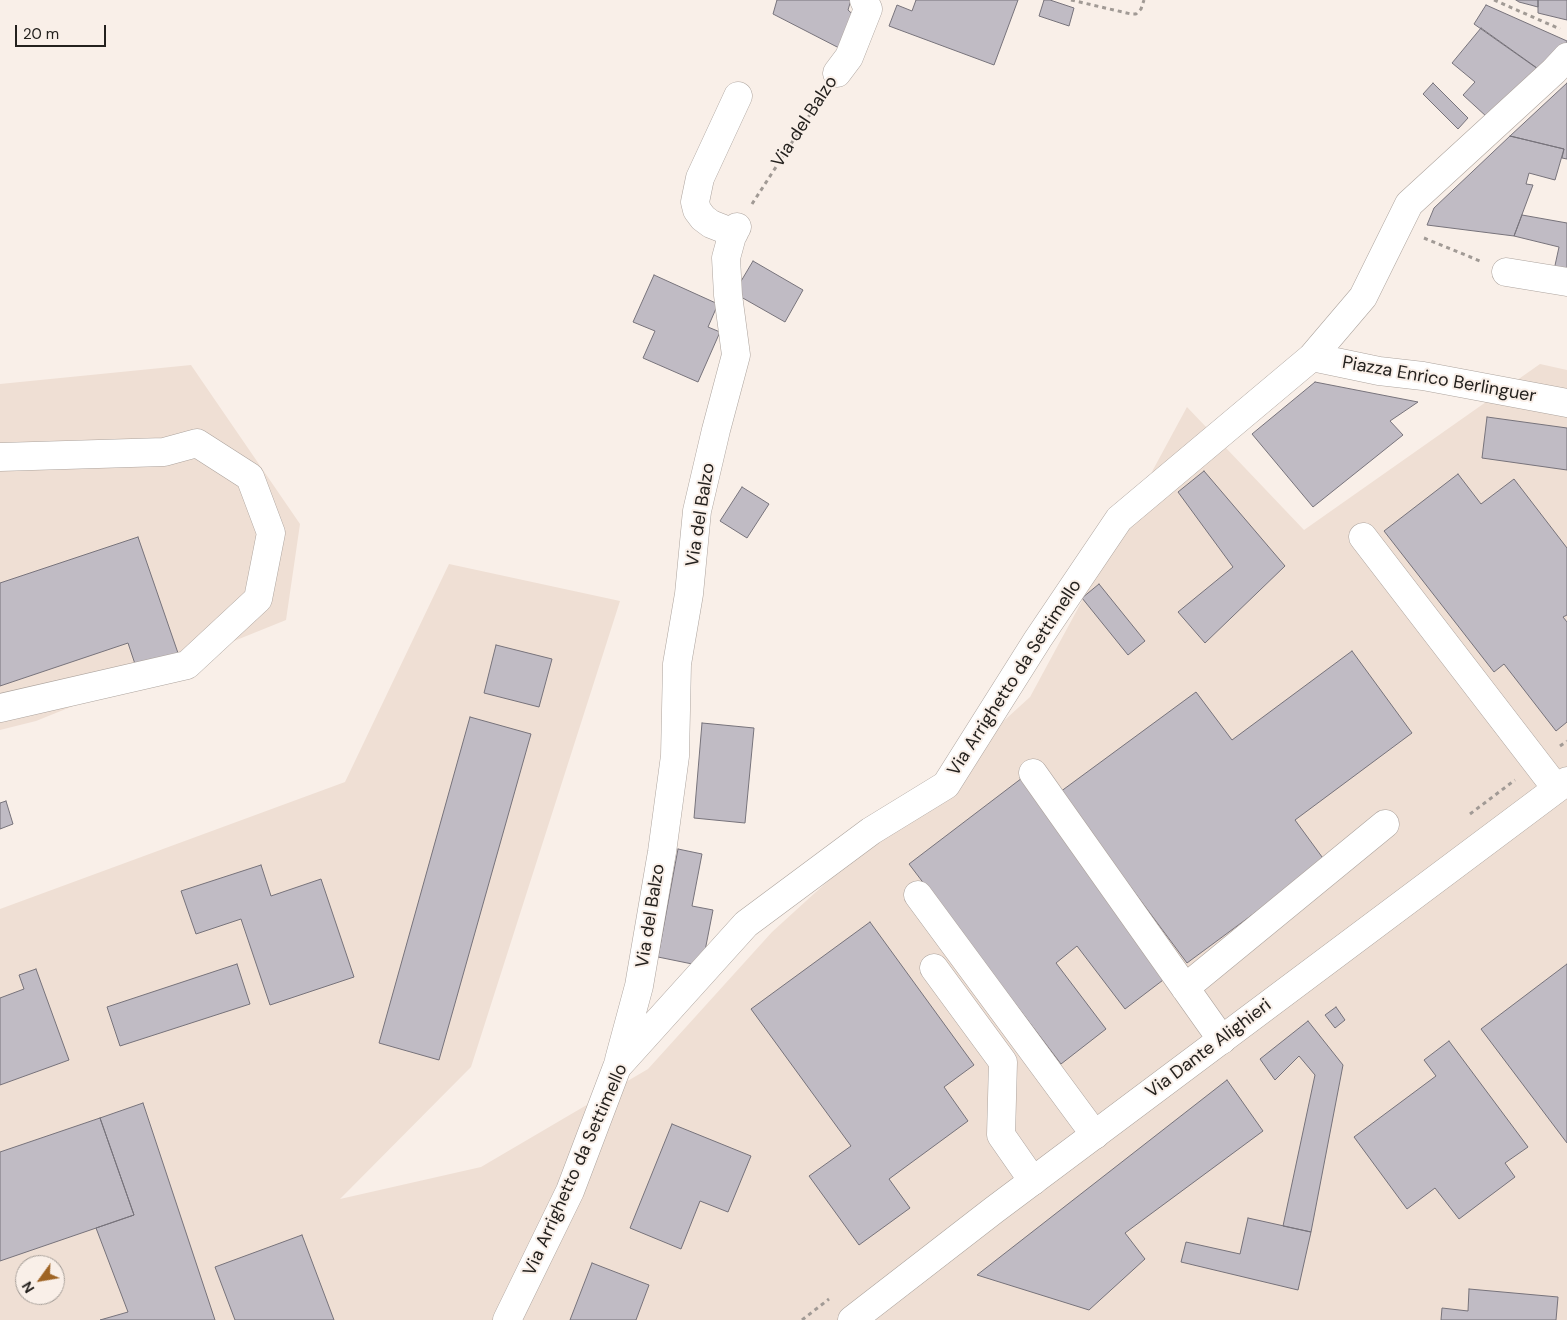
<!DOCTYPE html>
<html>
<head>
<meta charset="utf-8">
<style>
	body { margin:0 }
	#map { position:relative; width:1567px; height:1320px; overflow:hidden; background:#f9efe8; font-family:"DM Sans",sans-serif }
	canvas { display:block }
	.north { position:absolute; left:15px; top:1255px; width:50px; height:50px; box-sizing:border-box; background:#f9efe8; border:1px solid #a49d97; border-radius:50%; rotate:238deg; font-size:14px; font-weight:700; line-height:20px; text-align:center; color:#24211e }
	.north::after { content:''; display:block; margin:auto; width:18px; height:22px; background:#9f6424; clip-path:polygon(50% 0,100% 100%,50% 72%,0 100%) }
	.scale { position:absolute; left:15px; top:25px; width:91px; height:22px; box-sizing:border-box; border:2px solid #24211e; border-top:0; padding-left:6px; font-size:15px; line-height:18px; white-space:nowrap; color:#24211e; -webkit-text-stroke:4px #f9efe8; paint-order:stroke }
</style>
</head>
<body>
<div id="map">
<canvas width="1567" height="1320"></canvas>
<div class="north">N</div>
<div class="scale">20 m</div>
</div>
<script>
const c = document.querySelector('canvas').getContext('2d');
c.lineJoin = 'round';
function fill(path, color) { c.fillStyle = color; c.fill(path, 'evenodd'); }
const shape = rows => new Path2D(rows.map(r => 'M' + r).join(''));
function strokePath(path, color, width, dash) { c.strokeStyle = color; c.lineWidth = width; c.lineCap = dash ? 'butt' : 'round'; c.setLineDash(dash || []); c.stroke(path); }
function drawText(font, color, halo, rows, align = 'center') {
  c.font = font + ' "DM Sans",sans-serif'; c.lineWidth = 4; c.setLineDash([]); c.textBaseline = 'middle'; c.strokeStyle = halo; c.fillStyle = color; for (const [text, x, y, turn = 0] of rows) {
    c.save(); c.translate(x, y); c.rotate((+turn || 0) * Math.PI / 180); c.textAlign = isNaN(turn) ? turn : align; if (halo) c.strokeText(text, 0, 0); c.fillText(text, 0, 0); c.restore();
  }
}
fill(shape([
	[1540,364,1567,370,1567,1320,0,1320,0,909,345,782,449,564,620,601,471,1067,340,1199,481,1167,648,1069,772,932,1030,697,1187,407,1304,530],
	[25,1265,55,1265,55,1295,25,1295],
	[191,365,300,524,286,620,36,721,0,730,0,384]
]), '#efdfd4');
const building = shape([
	[777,0,851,0,848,10,858,19,843,50,773,14,777,0],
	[916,0,1018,0,994,65,889,26,897,5,912,11,916,0],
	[1044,0,1050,0,1074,8,1069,26,1039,16,1044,0],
	[1516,0,1538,0,1538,7,1519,2,1516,0],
	[1538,0,1567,0,1567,20,1538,13,1538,0],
	[1486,5,1567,41,1567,46,1545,74,1474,24,1486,5],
	[1481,28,1537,68,1487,117,1463,95,1475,82,1452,63,1481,28],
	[1433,83,1468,118,1458,129,1423,94,1433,83],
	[1567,83,1567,159,1562,158,1564,149,1510,136,1567,83],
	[1510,136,1564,149,1555,180,1529,173,1526,184,1533,185,1514,236,1427,225,1434,208,1510,136],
	[1522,215,1567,223,1567,272,1554,270,1559,247,1514,236,1522,215],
	[753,261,803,290,785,322,734,293,753,261],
	[654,275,718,304,708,327,720,332,698,382,643,358,655,331,633,322,654,275],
	[1315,382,1418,402,1390,421,1403,435,1313,507,1252,434,1315,382],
	[1487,417,1567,428,1567,470,1482,458,1487,417],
	[1204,471,1285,566,1205,643,1178,612,1233,567,1178,492,1204,471],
	[1458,474,1481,504,1514,479,1567,548,1567,615,1563,617,1567,622,1567,722,1556,731,1504,664,1494,672,1384,531,1458,474],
	[742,487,769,504,747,538,720,521,742,487],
	[138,537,179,656,137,670,128,643,0,686,0,583,138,537],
	[1099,584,1145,641,1128,655,1082,598,1099,584],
	[496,645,552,659,539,707,484,693,496,645],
	[1352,651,1412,733,1295,820,1325,861,1187,963,1060,792,1196,692,1232,740,1352,651],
	[470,717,531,734,439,1060,379,1043,470,717],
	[702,723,754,728,745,823,694,818,702,723],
	[1022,778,1171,974,1125,1009,1077,946,1056,963,1106,1029,1061,1064,909,864,1022,778],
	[6,801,13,824,0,829,0,803,6,801],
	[678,849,702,854,692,906,713,910,702,966,658,957,678,849],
	[261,865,271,896,321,879,354,977,270,1005,241,919,196,934,181,891,261,865],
	[870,922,974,1065,944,1087,968,1121,889,1179,910,1208,859,1245,809,1176,851,1146,751,1009,870,922],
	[237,964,250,1004,120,1046,107,1007,237,964],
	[1567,964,1567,1143,1481,1029,1567,964],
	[36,969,69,1060,0,1085,0,998,24,989,19,975,36,969],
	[1336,1007,1345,1020,1335,1028,1325,1015,1336,1007],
	[1308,1021,1343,1065,1311,1232,1283,1226,1315,1075,1299,1056,1275,1080,1260,1059,1308,1021],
	[1449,1041,1528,1147,1505,1163,1515,1177,1459,1219,1435,1188,1407,1209,1354,1137,1436,1076,1424,1060,1449,1041],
	[1227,1080,1263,1131,1125,1233,1145,1259,1089,1310,977,1275,1227,1080],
	[143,1103,215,1320,100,1320,128,1312,96,1228,134,1215,100,1118,143,1103],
	[100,1118,134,1215,0,1261,0,1152,100,1118],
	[672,1124,751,1156,728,1212,700,1201,681,1249,630,1228,672,1124],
	[1248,1218,1311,1232,1298,1290,1181,1262,1186,1242,1240,1254,1248,1218],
	[302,1235,334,1320,235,1320,215,1267,302,1235],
	[592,1263,649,1285,636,1320,570,1320,592,1263],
	[1469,1289,1558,1297,1556,1320,1441,1320,1442,1308,1468,1311,1469,1289]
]);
fill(building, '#c0bbc4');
strokePath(building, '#77737b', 1);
const minor = shape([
	[837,73,849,57,868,9,864,0],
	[734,233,711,224,703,218,697,210,695,202,700,178,738,96],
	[1506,272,1567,282],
	[1312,357,1379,371,1423,376,1567,403],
	[0,457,164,452,197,443,250,477,271,533,258,599,187,665,0,708],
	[1363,537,1556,788],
	[1033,773,1222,1040],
	[918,895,1095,1135],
	[934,968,1003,1062,1001,1135,1033,1181],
	[1185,988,1385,824],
	[619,1060,639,986,662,852,675,756,677,664,689,594,697,511,716,430,736,355,728,295,726,258,732,236,737,227],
	[507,1320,570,1191,617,1067,746,924,871,831,946,785,1038,639,1119,519,1312,357,1363,297,1409,204,1554,71,1567,57]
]);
const major = shape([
	[852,1320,994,1210,1567,781]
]);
strokePath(minor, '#ada49e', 29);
strokePath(major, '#ada49e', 29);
strokePath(shape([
	[1071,0,1131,14,1136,14,1141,9,1144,0],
	[1494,0,1560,29],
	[752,204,822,96],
	[1424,238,1480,261],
	[1560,746,1567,741],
	[1470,814,1515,780],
	[802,1320,829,1299]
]), '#a19a95', 3, [4, 4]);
strokePath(minor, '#fff', 28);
strokePath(major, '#fff', 28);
drawText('18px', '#24211e', '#f9efe8', [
	["Via del Balzo",805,122,-57],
	["Piazza Enrico Berlinguer",1439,380,10],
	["Via del Balzo",701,515,-81],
	["Via Arrighetto da Settimello",1015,678,-57],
	["Via del Balzo",651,916,-81],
	["Via Dante Alighieri",1209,1049,-37],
	["Via Arrighetto da Settimello",576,1170,-66]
]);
</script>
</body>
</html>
